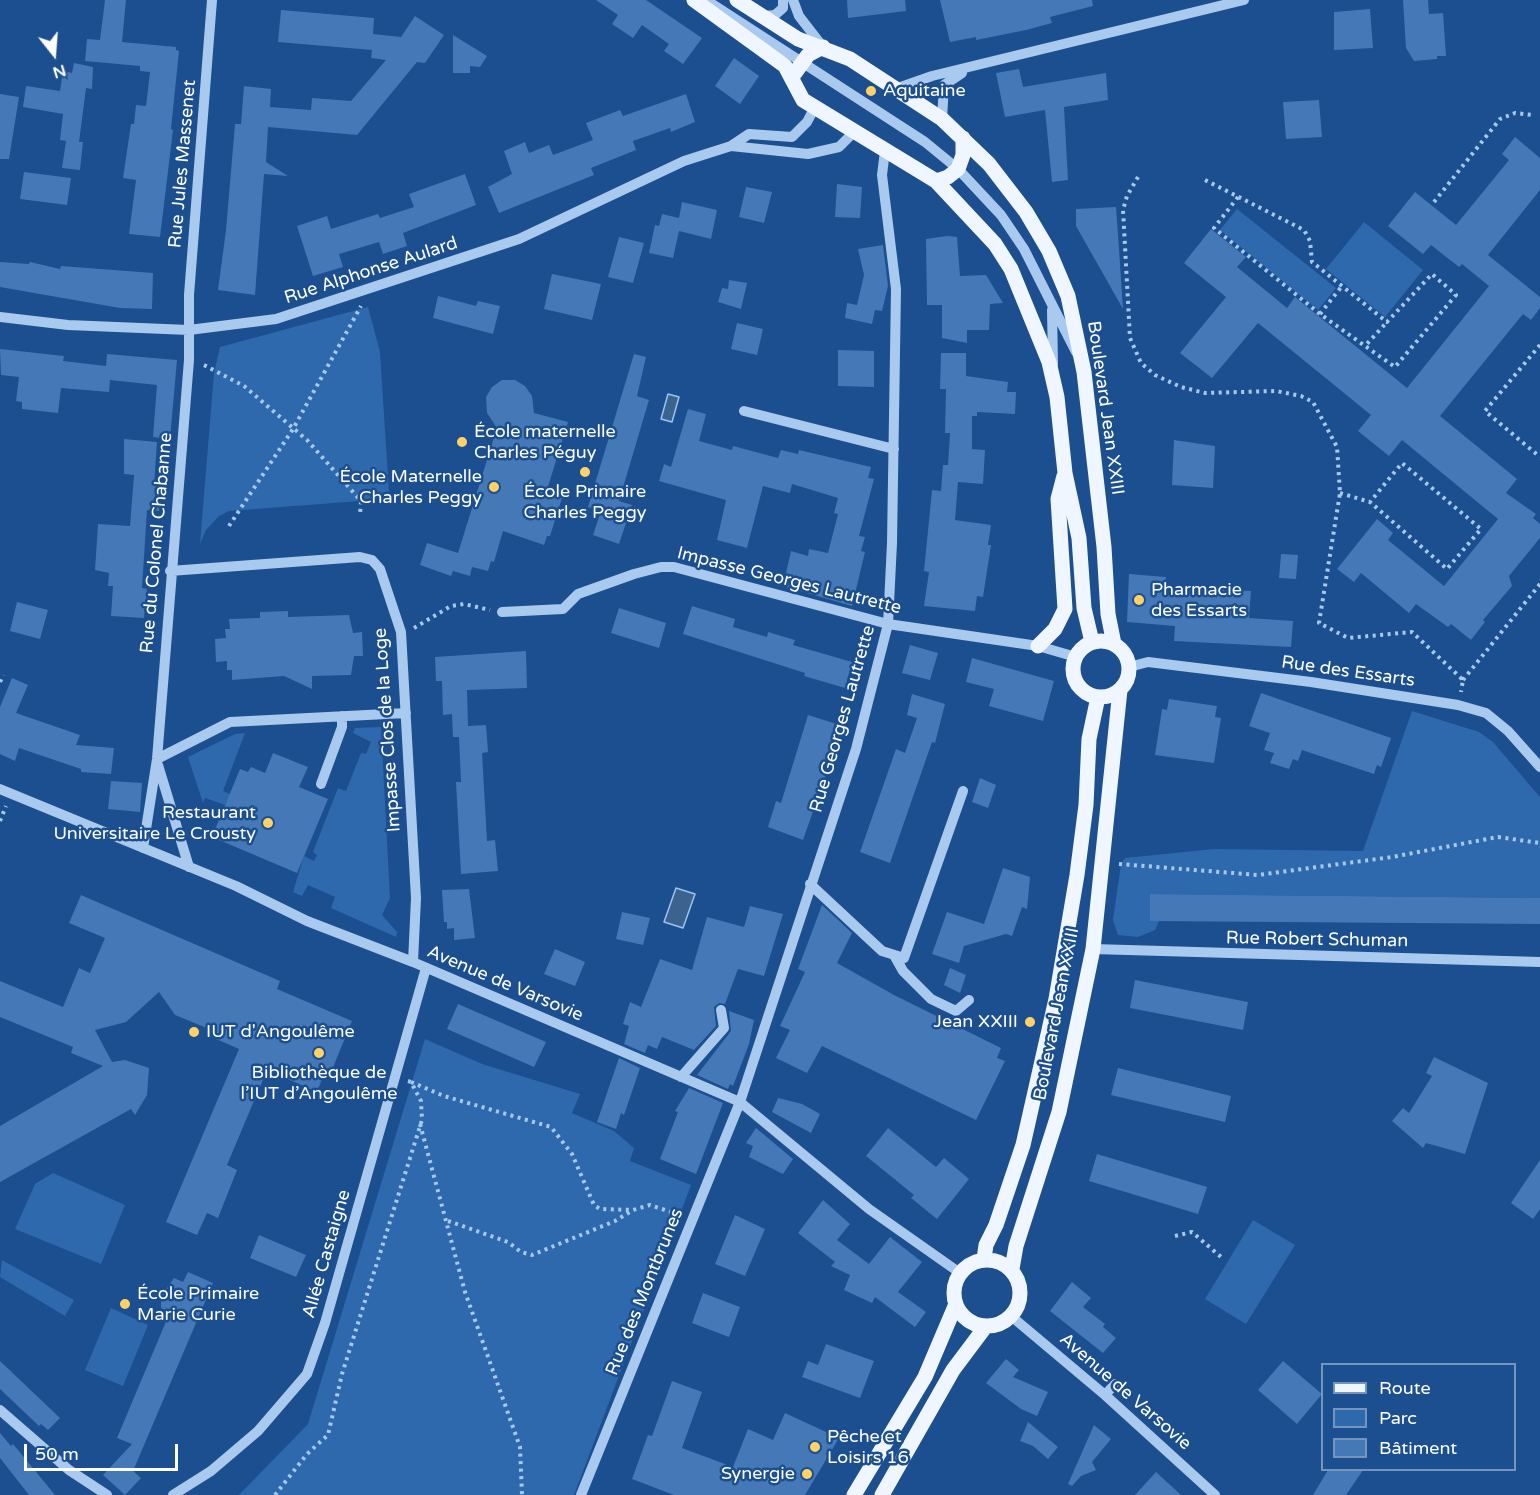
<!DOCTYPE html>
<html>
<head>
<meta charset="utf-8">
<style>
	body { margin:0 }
	#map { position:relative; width:1540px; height:1495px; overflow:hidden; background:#1b4f8f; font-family:"Varela Round",sans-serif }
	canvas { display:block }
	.legend { position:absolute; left:1321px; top:1363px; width:195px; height:108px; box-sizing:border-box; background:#1b4f8f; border:2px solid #7695bc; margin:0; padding:8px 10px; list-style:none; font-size:18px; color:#fff }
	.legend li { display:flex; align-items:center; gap:12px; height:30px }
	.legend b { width:30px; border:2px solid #7695bc }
	.north { position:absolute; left:24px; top:24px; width:60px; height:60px; -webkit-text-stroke:4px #1b4f8f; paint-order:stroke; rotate:163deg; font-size:16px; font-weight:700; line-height:24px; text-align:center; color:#fff }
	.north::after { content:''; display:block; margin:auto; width:21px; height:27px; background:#fff; clip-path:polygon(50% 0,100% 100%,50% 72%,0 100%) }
	.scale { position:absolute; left:24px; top:1444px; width:154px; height:27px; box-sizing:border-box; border:3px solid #fff; border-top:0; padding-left:8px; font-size:18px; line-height:21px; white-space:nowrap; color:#fff; -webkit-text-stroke:4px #1b4f8f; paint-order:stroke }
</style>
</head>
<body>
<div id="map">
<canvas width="1540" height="1495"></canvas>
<ul class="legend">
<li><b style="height:8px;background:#f0f6ff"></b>Route</li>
<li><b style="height:16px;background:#2e69ad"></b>Parc</li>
<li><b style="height:16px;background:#4478b7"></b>Bâtiment</li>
</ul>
<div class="north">N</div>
<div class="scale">50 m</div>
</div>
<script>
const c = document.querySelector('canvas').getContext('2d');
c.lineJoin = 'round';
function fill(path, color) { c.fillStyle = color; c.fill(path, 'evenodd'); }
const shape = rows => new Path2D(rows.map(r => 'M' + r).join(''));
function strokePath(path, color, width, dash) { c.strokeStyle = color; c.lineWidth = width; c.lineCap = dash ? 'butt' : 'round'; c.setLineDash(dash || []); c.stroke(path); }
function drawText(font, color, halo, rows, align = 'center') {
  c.font = font + ' "Varela Round",sans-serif'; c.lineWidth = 5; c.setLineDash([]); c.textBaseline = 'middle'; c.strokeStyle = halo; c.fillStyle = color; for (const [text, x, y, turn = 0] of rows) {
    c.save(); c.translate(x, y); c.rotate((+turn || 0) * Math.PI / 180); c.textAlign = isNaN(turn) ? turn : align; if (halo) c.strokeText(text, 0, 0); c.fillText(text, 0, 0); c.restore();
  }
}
fill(shape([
	[1237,209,1336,288,1318,310,1220,230],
	[1364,222,1423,270,1385,317,1326,269],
	[368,307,380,352,389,493,378,495,373,500,229,511,219,516,206,530,200,544,214,373,220,347],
	[1412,711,1479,732,1493,742,1540,797,1540,898,1150,894,1150,921,1159,921,1155,930,1138,937,1118,935,1113,920,1121,864,1125,858,1214,849,1363,851],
	[381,727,390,898,382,915,397,932,396,937,331,908,335,897,308,885,302,896,293,892,304,856,314,861,317,855,313,852,338,788,346,791,361,753,366,754,371,742,353,733,355,728],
	[245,733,223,791,230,794,225,805,205,798,203,803,188,757,235,734],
	[425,1039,482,1064,580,1094,572,1113,614,1131,634,1148,630,1161,691,1185,574,1495,239,1495,308,1424],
	[53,1173,125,1205,101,1264,15,1229,35,1184],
	[1253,1220,1295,1245,1246,1324,1205,1299],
	[2,1260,74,1300,65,1316,0,1277],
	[111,1308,148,1325,123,1386,85,1370]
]), '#2e69ad');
const water = shape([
	[668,394,679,397,672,422,661,419,668,394],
	[676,888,695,894,683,928,664,922,676,888]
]);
fill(water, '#3c6290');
strokePath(water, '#9cc4f0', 1.5);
fill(shape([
	[105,0,126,0,122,42,176,47,176,50,179,51,171,129,173,130,160,237,129,234,136,180,123,178,131,124,134,124,136,105,146,106,150,72,140,71,140,66,85,61,87,39,100,40],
	[596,0,646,0,702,38,683,64,664,51,669,44,642,25,633,38,612,24,618,15],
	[847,0,905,0,906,11,848,18],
	[940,0,1092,0,1093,6,1050,17,1052,23,1026,30,976,40,976,37,950,42],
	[1403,0,1428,0,1429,14,1443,13,1446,56,1437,56,1437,59,1414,61,1406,48],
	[1370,9,1373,48,1334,50,1334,12],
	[281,10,374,18,373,34,401,37,415,16,444,35,425,63,417,62,357,135,268,127,266,162,288,176,264,174,255,295,218,290,226,230,235,124,241,124,244,86,271,89,270,107,311,110,312,98,351,101,386,60,371,58,372,50,278,42],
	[453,35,487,56,480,67,470,66,470,73,453,73],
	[734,58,759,76,740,104,715,86],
	[74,63,93,67,92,89,86,88,79,142,83,142,80,170,62,168,66,141,60,140,63,114,23,107,26,86,60,91,63,71,72,73],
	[1019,69,1023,87,1106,73,1108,100,1064,107,1068,180,1052,182,1045,110,1005,117,996,73],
	[0,94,19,97,9,159,0,159],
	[686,94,695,122,671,132,670,128,633,141,636,150,591,168,594,175,499,213,488,187,512,174,504,151,525,142,529,153,549,145,553,155,593,140,586,123,620,110,623,116],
	[1319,100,1322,137,1286,139,1283,102],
	[1515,137,1540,158,1540,190,1488,255,1540,297,1540,308,1531,320,1523,314,1440,416,1517,479,1506,493,1536,514,1533,518,1540,524,1540,538,1509,576,1512,586,1483,620,1485,622,1471,640,1451,624,1448,627,1416,604,1409,613,1361,573,1354,582,1337,569,1377,519,1393,533,1388,540,1444,586,1498,519,1402,440,1389,456,1358,431,1371,415,1258,323,1212,378,1180,353,1226,297,1184,263,1211,229,1246,257,1237,267,1287,308,1295,297,1407,388,1489,286,1462,264,1459,267,1431,245,1423,254,1388,226,1415,192,1456,225,1509,160,1502,154],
	[24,172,71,178,67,205,20,199],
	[465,174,476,205,403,233,407,246,383,254,379,242,339,254,343,267,313,276,297,226,327,216,331,229,378,214,380,218,414,207,409,194],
	[837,184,862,187,860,218,835,217],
	[746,187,772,192,764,223,739,217],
	[682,202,717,210,711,239,679,231,673,258,649,253,655,225,659,226,662,214,679,218],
	[1116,207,1119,249,1123,309,1076,226,1076,209],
	[947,236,957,237,960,276,986,275,1003,303,990,304,989,330,967,330,967,343,942,338,942,305,927,305,926,239],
	[619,237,644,243,633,283,608,277],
	[883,245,888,286,882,311,875,310,872,324,845,318,847,303,857,305,864,275,858,249],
	[0,262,29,264,30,262,60,269,61,266,153,273,152,309,120,308,0,287],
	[552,274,601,284,592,320,544,309],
	[729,280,747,283,741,309,718,302,722,288,728,289],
	[438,296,476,306,478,301,500,306,493,334,433,318],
	[737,323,763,329,757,355,731,349],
	[0,349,64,356,63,361,106,366,107,354,177,360,170,439,153,437,157,385,110,380,109,392,61,388,58,413,22,409,22,402,16,401,19,377,1,375],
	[838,350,874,351,874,387,838,386],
	[941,353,966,353,966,376,1008,382,1007,392,1016,392,1015,414,977,412,977,416,972,416,972,449,985,450,983,484,958,482,955,520,991,525,988,545,991,545,983,597,977,596,975,611,924,606,929,572,924,571,932,490,941,491,943,465,948,465,950,433,945,433,946,389,940,389],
	[634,354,646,357,637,396,649,400,619,501,632,505,619,544,593,535,601,511,588,507],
	[502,380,515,380,525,386,532,396,534,413,568,422,546,493,562,498,550,536,547,536,544,545,503,531,494,562,491,561,488,571,472,567,470,576,453,571,451,576,420,565,427,543,458,553,497,428,487,413,486,397,492,387],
	[688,409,706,414,699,441,732,450,733,446,778,458,781,450,798,454,799,450,871,467,868,478,874,479,859,536,865,537,861,551,865,552,852,606,783,586,791,551,808,556,809,549,828,553,838,514,834,513,838,498,792,484,790,493,763,486,747,548,717,540,726,500,659,481,664,464,671,467],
	[124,439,157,442,154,485,161,486,159,511,147,510,142,588,147,589,144,618,111,616,113,586,108,586,109,573,95,570,98,524,130,526,134,475,124,474],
	[1174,440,1215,446,1213,488,1172,485],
	[1281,554,1298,555,1296,579,1279,578],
	[1129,574,1166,577,1165,588,1251,591,1249,618,1293,621,1291,647,1174,641,1175,626,1127,622],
	[17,602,48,610,40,639,10,631],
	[692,606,735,619,733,627,767,637,768,632,795,640,793,645,852,662,845,688,804,676,805,673,683,634],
	[619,608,666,623,659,648,611,633],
	[288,611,288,617,349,615,353,633,362,632,363,656,354,656,351,675,312,676,312,689,284,676,232,680,232,670,227,670,227,661,216,662,215,639,226,638,225,629,230,629,229,619,260,618,260,612],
	[910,645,938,653,930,680,902,673],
	[526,651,527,688,467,690,468,726,486,725,488,752,482,753,487,841,495,840,498,871,461,874,456,782,461,782,459,737,453,737,452,714,443,715,442,681,436,681,435,657],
	[972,658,1054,681,1043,721,989,706,994,689,966,682],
	[12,678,28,685,16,713,80,735,76,745,114,748,111,774,81,772,81,769,19,748,15,761,0,754,0,707],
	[1261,693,1391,738,1381,767,1377,765,1374,774,1302,750,1298,761,1293,759,1289,769,1270,763,1274,753,1264,750,1270,733,1249,726],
	[912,694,945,704,935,743,932,742,890,863,860,852,896,749,905,753,917,718,907,715],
	[1169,699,1217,706,1215,717,1221,718,1214,763,1155,755,1162,709,1167,710],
	[808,715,843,726,803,840,768,827,776,801,781,803],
	[273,753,308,767,299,787,328,799,297,873,212,837,240,769,248,772,251,767,265,773],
	[980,778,996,785,988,808,972,802],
	[111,781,142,783,140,812,108,809],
	[1003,868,1030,877,1027,909,1022,907,1012,936,1006,934,964,946,959,963,932,954,947,912,984,924],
	[469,889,475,938,454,940,454,928,447,929,447,922,444,922,442,890],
	[1150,894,1540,898,1540,924,1150,921],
	[81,895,280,981,277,989,352,1021,329,1077,324,1074,317,1092,267,1070,227,1165,237,1170,218,1218,207,1213,197,1235,166,1222,239,1049,207,1035,214,1031,175,1015,159,992,126,1022,95,1030,112,1062,125,1060,149,1068,147,1095,135,1115,131,1109,0,1182,0,1126,103,1066,71,1053,73,1047,0,1017,0,981,63,1007,79,968,90,973,105,938,69,923],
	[822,905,852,933,837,963,894,995,1001,1048,997,1058,1005,1061,976,1120,822,1046,807,1073,776,1058,790,1030,780,1026,805,972,798,969],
	[750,906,783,914,764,976,738,969,725,1004,719,1003,714,1007,716,1026,694,1050,662,1037,657,1049,648,1045,645,1053,624,1044,629,1026,623,1024,630,1002,641,1007,660,959,692,970,707,917,744,927],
	[622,912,650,918,643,945,616,939],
	[555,949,585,962,575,986,544,974],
	[950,968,966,975,960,993,944,985],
	[1135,980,1248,1002,1243,1030,1130,1008],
	[458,1004,546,1042,534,1067,447,1029],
	[729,1011,754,1020,749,1044,733,1086,730,1084,728,1089,697,1075,731,1031],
	[1434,1057,1488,1083,1465,1154,1426,1143,1423,1148,1392,1121,1403,1108,1409,1113,1432,1076,1426,1073],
	[619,1058,640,1068,624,1115,621,1113,616,1129,597,1122],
	[1118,1068,1231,1096,1225,1122,1111,1095],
	[689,1088,723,1103,696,1174,660,1159,678,1112,675,1111],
	[778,1098,802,1104,820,1114,811,1133,772,1112],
	[756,1128,793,1159,783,1174,749,1157,753,1146,746,1143],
	[888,1128,936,1167,944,1158,969,1179,937,1219,911,1198,914,1195,866,1156],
	[1097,1154,1207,1187,1198,1214,1089,1181],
	[1540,1160,1540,1209,1533,1219,1511,1203],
	[823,1200,850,1224,837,1240,869,1264,890,1237,922,1262,898,1292,926,1312,915,1327,875,1297,872,1303,844,1290,850,1275,831,1266,835,1262,798,1233],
	[735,1215,765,1229,745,1276,715,1264],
	[259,1235,306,1255,296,1277,250,1258],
	[188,1272,213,1283,133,1471,141,1478,125,1495,103,1475,132,1444,117,1438,170,1312,161,1308,161,1296,174,1278,183,1282],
	[1072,1282,1091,1298,1083,1307,1105,1324,1103,1327,1116,1338,1103,1353,1050,1311],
	[703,1293,740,1307,729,1337,692,1323],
	[826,1344,874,1361,860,1398,802,1377,808,1361,818,1365],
	[1006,1359,1019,1370,1013,1377,1048,1392,1037,1416,1021,1409,986,1383],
	[0,1361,60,1418,48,1430,41,1424,39,1426,0,1389],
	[1283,1361,1322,1394,1297,1424,1258,1390],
	[672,1381,702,1392,682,1448,733,1467,748,1429,773,1440,785,1413,839,1438,805,1495,674,1495,632,1479,648,1435,652,1436],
	[1028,1422,1058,1447,1048,1459,1033,1446,1020,1441],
	[1094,1425,1111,1439,1092,1462,1096,1470,1081,1476,1072,1486,1068,1484],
	[0,1433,11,1446,13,1444,55,1495,29,1495,0,1458],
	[1328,1470,1363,1470,1346,1495,1313,1495],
	[1156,1472,1181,1495,1135,1495]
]), '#4478b7');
strokePath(shape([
	[1138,177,1127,196,1123,210,1130,338,1141,363,1155,375,1181,387,1205,393,1276,391,1301,396,1313,402,1337,447,1340,493,1319,623,1348,638,1412,632,1463,680,1461,692],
	[1205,180,1304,230,1310,241,1312,262,1387,322,1432,274,1456,295,1395,367,1365,346,1387,322],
	[1238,197,1214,228,1320,314,1365,346],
	[1434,202,1500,119,1515,113,1533,115],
	[1320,314,1342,286],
	[1540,345,1485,411,1540,457],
	[204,365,244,386,307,440,361,501,360,515],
	[1340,493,1370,502,1402,463,1481,529,1447,569,1370,502],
	[229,526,293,429,361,306],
	[414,628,451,606,464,604,490,610],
	[1463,680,1540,584],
	[0,682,3,675],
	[0,821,6,806],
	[1119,864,1258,875,1392,857,1498,837,1540,843],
	[411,1082,444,1096,551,1127,572,1154,594,1205,600,1209,633,1210],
	[420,1124,465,1292,520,1447,522,1495],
	[448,1221,508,1242,521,1252,532,1255,615,1221,633,1210,650,1205,680,1215],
	[1175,1236,1192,1232,1221,1257],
	[275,1495,307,1454,328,1435,342,1374,422,1120,421,1101,411,1082,408,1081]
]), '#a9c9ee', 4, [3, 4.5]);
strokePath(shape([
	[706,0,925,142,958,169,1001,215,1024,249,1076,352],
	[793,0,799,16,823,47],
	[764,16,775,15,783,8,783,0],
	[895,89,932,76,1244,0],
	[942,119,944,85,962,73],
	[731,146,808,154,839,147,854,132],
	[1052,310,1053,364],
	[0,317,68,325,189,330,276,319,519,239,684,161,731,146,749,134,792,137,807,122,815,107],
	[744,411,894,449],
	[170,571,360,557,372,560,380,569,401,632,416,898,413,962],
	[502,612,563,609,578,594,634,574,661,567,674,567,888,624,1038,646,1076,657],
	[1129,667,1148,662,1311,682,1458,705,1486,713,1508,731,1540,767],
	[157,759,230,722,406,713],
	[158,765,189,867],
	[321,784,342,727,342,716],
	[0,789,236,886,307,921,413,962,740,1102,869,1209,960,1273],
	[143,848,157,759,189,360,189,295,212,0],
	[810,884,882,951,904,958,963,791],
	[1093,949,1540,962],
	[894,955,903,971,931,999,956,1011,969,1000],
	[681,1077,724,1028,721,1010],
	[1011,1316,1105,1395,1215,1495],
	[1105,1395,1115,1384],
	[0,1410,69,1470,107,1495],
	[173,1495,211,1471,258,1431,307,1374,325,1323,426,968],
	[581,1495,740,1102,856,749,888,624,892,543,896,289,882,175,885,151]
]), '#a9c9ee', 10);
strokePath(shape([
	[694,0,785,66,803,100,936,181,995,244,1011,269,1049,362,1057,397,1065,473,1079,538,1084,608,1092,642],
	[737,0,798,39,850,59,942,119,989,164,1026,212,1049,251,1068,296,1084,372,1104,547,1108,614,1114,644],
	[792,77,808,55,823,47],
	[936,181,948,177,958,169,963,155,963,138],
	'1073 669a28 28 0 1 1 56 0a28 28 0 1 1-56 0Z',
	[1038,646,1055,629,1065,609,1058,499,1064,476],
	[984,1259,986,1245,996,1225,1023,1145,1056,999,1077,875,1086,805,1089,739,1098,697],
	'954 1293a33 33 0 1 1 66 0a33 33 0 1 1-66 0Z',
	[1012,1269,1016,1246,1059,1112,1093,949,1120,690],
	[854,1495,925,1377,956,1304],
	[882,1495,953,1370,986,1326]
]), '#f0f6ff', 15);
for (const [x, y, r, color] of [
	[871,91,6,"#ffd166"],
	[462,442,6,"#ffd166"],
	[585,472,6,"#ffd166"],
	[494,487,6,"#ffd166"],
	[1139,600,6,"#ffd166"],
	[268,823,6,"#ffd166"],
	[1030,1022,6,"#ffd166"],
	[194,1032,6,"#ffd166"],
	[319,1053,6,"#ffd166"],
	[125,1304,6,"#ffd166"],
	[815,1447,6,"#ffd166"],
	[807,1474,6,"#ffd166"]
]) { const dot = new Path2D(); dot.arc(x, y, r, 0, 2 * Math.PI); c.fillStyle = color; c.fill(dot); strokePath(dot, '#1b4f8f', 2); }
drawText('18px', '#fff', '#1b4f8f', [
	["Aquitaine",883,91],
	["École maternelle",474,432],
	["Charles Péguy",474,453],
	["École Maternelle",482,477,"right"],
	["Charles Peggy",482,498,"right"],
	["École Primaire",585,492,"center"],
	["Charles Peggy",585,513,"center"],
	["Pharmacie",1151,590],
	["des Essarts",1151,611],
	["Restaurant",256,813,"right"],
	["Universitaire Le Crousty",256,834,"right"],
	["Jean XXIII",1018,1022,"right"],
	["IUT d'Angoulême",206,1032],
	["Bibliothèque de",319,1073,"center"],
	["l’IUT d’Angoulême",319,1094,"center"],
	["École Primaire",137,1294],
	["Marie Curie",137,1315],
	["Pêche et",827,1437],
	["Loisirs 16",827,1458],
	["Synergie",795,1474,"right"]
], 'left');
drawText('18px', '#fff', '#1b4f8f', [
	["Rue Jules Massenet",183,164,-85],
	["Rue Alphonse Aulard",371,271,-18],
	["Boulevard Jean XXIII",1105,408,82],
	["Rue du Colonel Chabanne",157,543,-85],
	["Impasse Georges Lautrette",789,581,14],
	["Rue des Essarts",1348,672,8],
	["Rue Georges Lautrette",843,719,-74],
	["Impasse Clos de la Loge",388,730,-94],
	["Rue Robert Schuman",1317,940,1],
	["Avenue de Varsovie",505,984,23],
	["Boulevard Jean XXIII",1057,1014,-79],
	["Allée Castaigne",327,1254,-74],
	["Rue des Montbrunes",645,1292,-68],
	["Avenue de Varsovie",1125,1392,41]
]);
</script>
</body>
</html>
